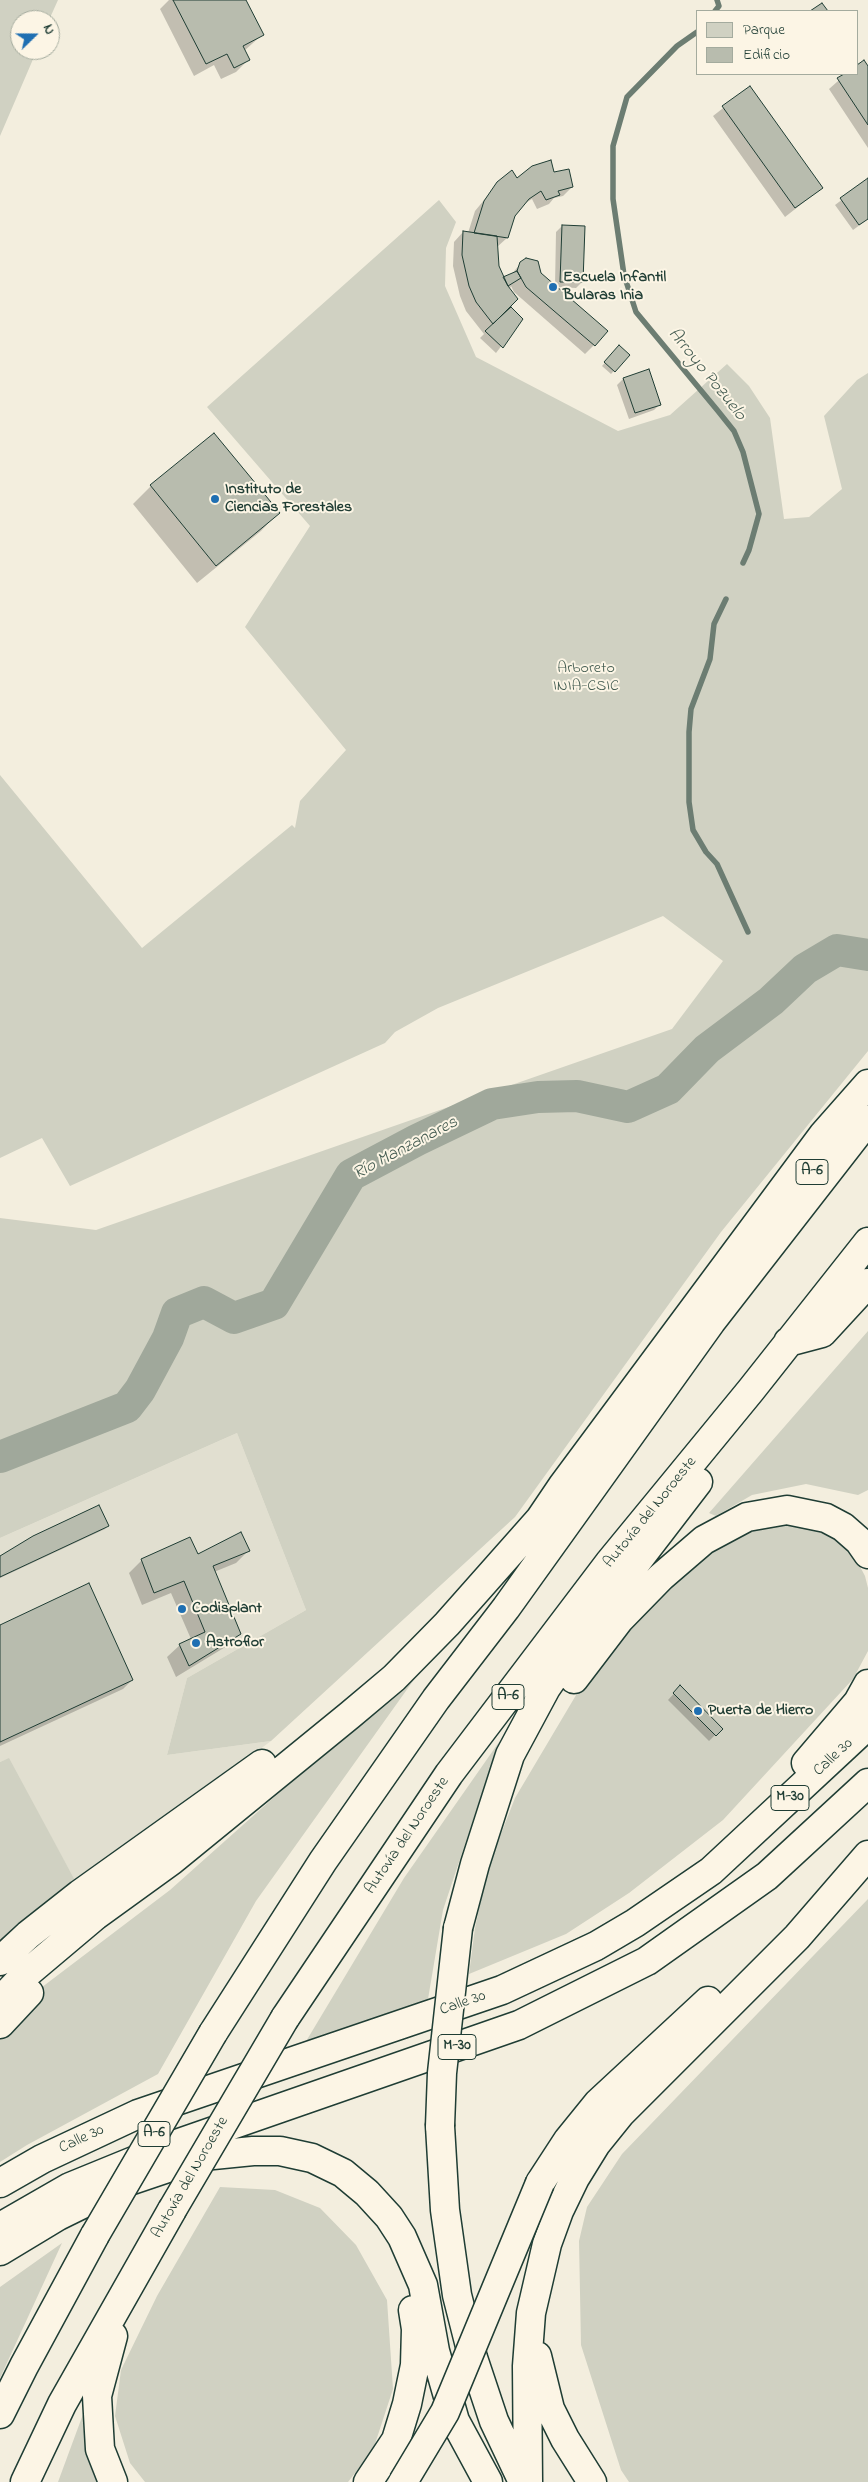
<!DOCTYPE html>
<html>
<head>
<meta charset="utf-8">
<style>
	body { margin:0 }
	#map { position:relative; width:868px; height:2482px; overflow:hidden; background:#f3eede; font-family:"Indie Flower",sans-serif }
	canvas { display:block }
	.legend { position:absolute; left:696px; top:10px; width:162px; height:65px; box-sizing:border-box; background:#fcf5e5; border:1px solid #a4ab9e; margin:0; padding:6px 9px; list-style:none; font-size:15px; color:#1f3d34 }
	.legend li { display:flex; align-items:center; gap:10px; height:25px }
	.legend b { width:25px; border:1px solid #a4ab9e }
	.north { position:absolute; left:10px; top:10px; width:50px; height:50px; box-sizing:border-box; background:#fcf5e5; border:1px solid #a4ab9e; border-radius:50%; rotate:68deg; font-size:14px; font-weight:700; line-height:20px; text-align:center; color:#1f3d34 }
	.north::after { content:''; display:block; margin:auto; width:18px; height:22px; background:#1f6fb2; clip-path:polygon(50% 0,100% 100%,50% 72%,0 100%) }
</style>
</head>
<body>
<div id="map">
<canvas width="868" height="2482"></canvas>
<ul class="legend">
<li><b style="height:14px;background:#d0d1c2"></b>Parque</li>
<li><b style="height:14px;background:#b8bcae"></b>Edificio</li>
</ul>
<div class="north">N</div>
</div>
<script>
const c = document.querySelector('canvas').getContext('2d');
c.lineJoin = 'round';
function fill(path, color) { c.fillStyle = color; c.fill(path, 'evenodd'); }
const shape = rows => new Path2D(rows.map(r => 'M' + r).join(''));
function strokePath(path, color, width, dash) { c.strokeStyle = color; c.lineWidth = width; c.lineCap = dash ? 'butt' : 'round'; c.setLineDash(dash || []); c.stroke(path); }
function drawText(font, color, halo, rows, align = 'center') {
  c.font = font + ' "Indie Flower",sans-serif'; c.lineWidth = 4; c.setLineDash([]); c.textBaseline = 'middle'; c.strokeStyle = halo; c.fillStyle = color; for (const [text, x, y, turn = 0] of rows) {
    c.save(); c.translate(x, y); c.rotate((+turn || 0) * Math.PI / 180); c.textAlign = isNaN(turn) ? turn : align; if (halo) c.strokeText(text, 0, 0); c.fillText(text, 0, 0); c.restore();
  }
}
fill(shape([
	[237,1433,306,1610,187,1678,167,1755,271,1741,77,1884,8,1759,0,1762,0,1538]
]), '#e1dfd0');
fill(shape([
	[0,0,58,0,49,20,20,20,20,50,37,50,0,136],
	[439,200,456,222,446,248,445,286,476,357,618,431,670,415,727,364,749,386,770,418,784,519,809,517,842,489,824,416,857,380,868,373,868,1051,721,1232,515,1517,271,1741,167,1755,187,1678,306,1610,237,1433,0,1538,0,1218,96,1230,672,1029,723,961,663,916,438,1008,395,1032,385,1043,70,1186,42,1138,0,1158,0,775,142,948,292,825,295,828,300,801,346,750,245,627,310,526,207,407],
	[868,1331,868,1490,858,1495,806,1484,752,1495,716,1516,709,1513],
	[797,1522,832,1533,855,1557,865,1576,868,1588,868,1651,853,1679,723,1820,629,1893,566,1934,469,1974,475,1928,488,1867,515,1798,585,1680,654,1601,715,1549,755,1528],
	[428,1660,256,1901,158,2074,27,2145,0,2162,0,2019,170,1890],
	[499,1742,443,1910,427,2005,302,2048,404,1878],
	[9,1758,77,1884,0,1942,0,1762],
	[868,1899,868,2482,629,2482,621,2470,581,2345,579,2241,587,2207,622,2154],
	[220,2187,275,2190,320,2208,356,2245,387,2300,393,2389,373,2450,348,2482,145,2482,130,2463,115,2416,121,2370,157,2296],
	[62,2243,0,2378,0,2287],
	[89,2398,110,2482,58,2482]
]), '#d0d1c2');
fill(shape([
	[169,0,245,0,262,35,244,51,248,60,236,72,221,79,214,65,194,76,160,9],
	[864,62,868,68,868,148,829,89,846,74,857,74,857,67],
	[750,87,822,188,785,217,713,116],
	[553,174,572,187,563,196,554,198,549,204,537,209,532,199,522,205,514,216,507,238,497,247,496,255,503,280,510,276,521,263,540,273,555,286,556,232,562,226,582,282,576,288,556,287,594,345,585,354,514,292,511,286,494,321,522,319,496,353,480,338,484,334,466,311,460,296,453,266,454,242,463,232,468,233,475,211,498,183],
	[868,180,868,219,853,230,835,205],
	[619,347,629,355,611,374,602,366],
	[623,379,660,404,654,410,629,419,617,385],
	[214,435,278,513,261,531,197,583,133,504,151,486],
	[107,1526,105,1529,0,1578,0,1557],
	[189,1538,197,1556,248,1551,236,1563,214,1572,239,1634,227,1646,176,1677,167,1657,180,1645,191,1639,171,1593,142,1605,129,1573,142,1560],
	[0,1626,132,1680,123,1689,0,1746],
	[680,1687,721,1729,709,1741,668,1700]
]), '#0003');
strokePath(shape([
	[715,11,719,6,717,0],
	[697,32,677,46,627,97,613,146,613,199,624,275,636,312,718,411,734,431,743,452,759,514,749,550,743,563],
	[726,599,714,624,710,659,691,709,689,732,689,802,693,830,706,852,717,864,748,932],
	[773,983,775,998]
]), '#6c7d72', 5.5);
strokePath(shape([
	[0,1457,127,1407,140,1390,168,1338,177,1313,204,1302,234,1318,274,1304,351,1175,417,1140,492,1104,538,1097,577,1096,628,1107,668,1089,707,1049,771,1001,805,969,837,950,868,955]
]), '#a0a89b', 32);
const building = shape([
	[173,0,246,0,264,35,243,46,250,60,234,68,227,54,206,64,173,0],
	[822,3,828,11,810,11,822,3],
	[864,60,868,66,868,125,837,78,844,74,857,74,857,65,864,60],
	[750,86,823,188,795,208,722,106,750,86],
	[551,160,554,172,569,169,573,187,558,191,560,195,546,200,541,191,529,199,515,216,508,238,474,233,484,201,497,182,512,170,517,178,532,166,551,160],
	[868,178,868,219,859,225,840,198,868,178],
	[562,225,585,226,583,282,560,282,562,225],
	[463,231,497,236,499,266,508,286,518,299,493,324,476,302,469,286,462,255,463,231],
	[526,258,538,261,541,273,608,331,595,346,526,287,517,271,520,262,526,258],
	[517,271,521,278,508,286,503,277,517,271],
	[511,307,523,319,503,348,485,331,511,307],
	[619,345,630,355,615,372,604,362,619,345],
	[649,369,661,405,635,413,623,378,649,369],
	[214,433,280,513,216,566,150,485,214,433],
	[99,1505,109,1526,0,1577,0,1556,33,1536,99,1505],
	[241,1532,250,1551,213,1566,241,1634,189,1666,179,1644,205,1632,184,1581,154,1593,141,1559,190,1537,198,1554,241,1532],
	[89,1583,133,1680,0,1742,0,1625,89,1583],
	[680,1685,723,1729,716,1736,673,1693,680,1685]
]);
fill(building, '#b8bcae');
strokePath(building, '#1f3d34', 1);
const highway = shape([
	[788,1342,822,1333,868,1283],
	[574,1679,619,1620,661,1577,704,1540,747,1517,787,1510,826,1518,843,1527,859,1541,868,1554],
	[806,1763,858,1702,868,1684],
	[458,1928,475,1864,510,1755,546,1688,599,1611,698,1482],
	[0,1961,28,1935,80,1894,262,1764],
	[0,2001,25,1975,95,1916,171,1861,350,1715,394,1678,447,1624,540,1519,563,1485,823,1135,868,1084],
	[285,2018,449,1774,609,1563,751,1390,868,1242],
	[0,2024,29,1993],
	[213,2033,323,1861,436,1699,506,1608,711,1322,868,1120],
	[440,2126,445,2210,457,2295,473,2358,494,2421,523,2482],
	[0,2183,42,2159,138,2114,502,1990,596,1946,635,1923,711,1871,868,1725],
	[540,2183,568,2140,598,2103,708,2001],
	[0,2227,70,2187,168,2147,519,2025,647,1961,767,1876,868,1783],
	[0,2251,58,2216,129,2181,203,2156,253,2151,280,2151,312,2158,343,2173,367,2193,389,2217,402,2237,423,2285,435,2351,455,2421,488,2482],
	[537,2356,550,2409,565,2439,592,2482],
	[0,2414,24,2366,95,2235],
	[25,2482,62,2404,172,2210],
	[113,2482,100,2449,97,2396,113,2336],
	[368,2482,396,2440,407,2404,415,2365,416,2329,413,2310],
	[528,2482,527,2366,531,2313,547,2244,559,2211,575,2178,596,2144,621,2113,797,1937,868,1855]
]);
strokePath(highway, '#1f3d34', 31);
strokePath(highway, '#fcf5e5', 28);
const highwayBridge = shape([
	[440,2126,442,2073,458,1928],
	[172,2210,285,2018],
	[95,2235,213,2033],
	[403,2482,445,2412,540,2183]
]);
strokePath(highwayBridge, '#1f3d34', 31, []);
strokePath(highwayBridge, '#fcf5e5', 28);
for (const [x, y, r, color] of [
	[553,287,5,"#1f6fb2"],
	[215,499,5,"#1f6fb2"],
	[182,1609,5,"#1f6fb2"],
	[196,1643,5,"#1f6fb2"],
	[698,1711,5,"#1f6fb2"]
]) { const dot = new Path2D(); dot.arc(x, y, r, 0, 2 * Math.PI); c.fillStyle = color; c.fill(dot); strokePath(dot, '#fcf5e5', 2); }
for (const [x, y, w] of [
	[812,1172,32],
	[508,1697,32],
	[790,1798,38],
	[457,2047,38],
	[154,2134,32]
]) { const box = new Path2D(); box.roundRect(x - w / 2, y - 12.5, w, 25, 4); c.fillStyle = '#fcf5e5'; c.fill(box); strokePath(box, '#1f3d34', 1); }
drawText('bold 15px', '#1f3d34', null, [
	["A-6",812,1172],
	["A-6",508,1697],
	["M-30",790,1798],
	["M-30",457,2047],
	["A-6",154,2134]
]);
drawText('bold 16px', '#1f3d34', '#fcf5e5', [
	["Escuela Infantil",563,278],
	["Bularas Inia",563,296],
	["Instituto de",225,490],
	["Ciencias Forestales",225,508],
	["Codisplant",192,1609],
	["Astroflor",206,1643],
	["Puerta de Hierro",708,1711]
], 'left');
drawText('16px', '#425b50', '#fcf5e5', [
	["Arboreto",586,669],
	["INIA-CSIC",586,687]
]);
drawText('16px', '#1f3d34', '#fcf5e5', [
	["Autovía del Noroeste",651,1513,-51],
	["Calle 30",834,1758,-43],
	["Autovía del Noroeste",408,1836,-56],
	["Calle 30",463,2004,-19],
	["Calle 30",82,2140,-25],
	["Autovía del Noroeste",191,2178,-60]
]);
drawText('italic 18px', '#465d53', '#fcf5e5', [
	["Arroyo Pozuelo",706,375,51],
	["Río Manzanares",406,1149,-28]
]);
</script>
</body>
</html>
